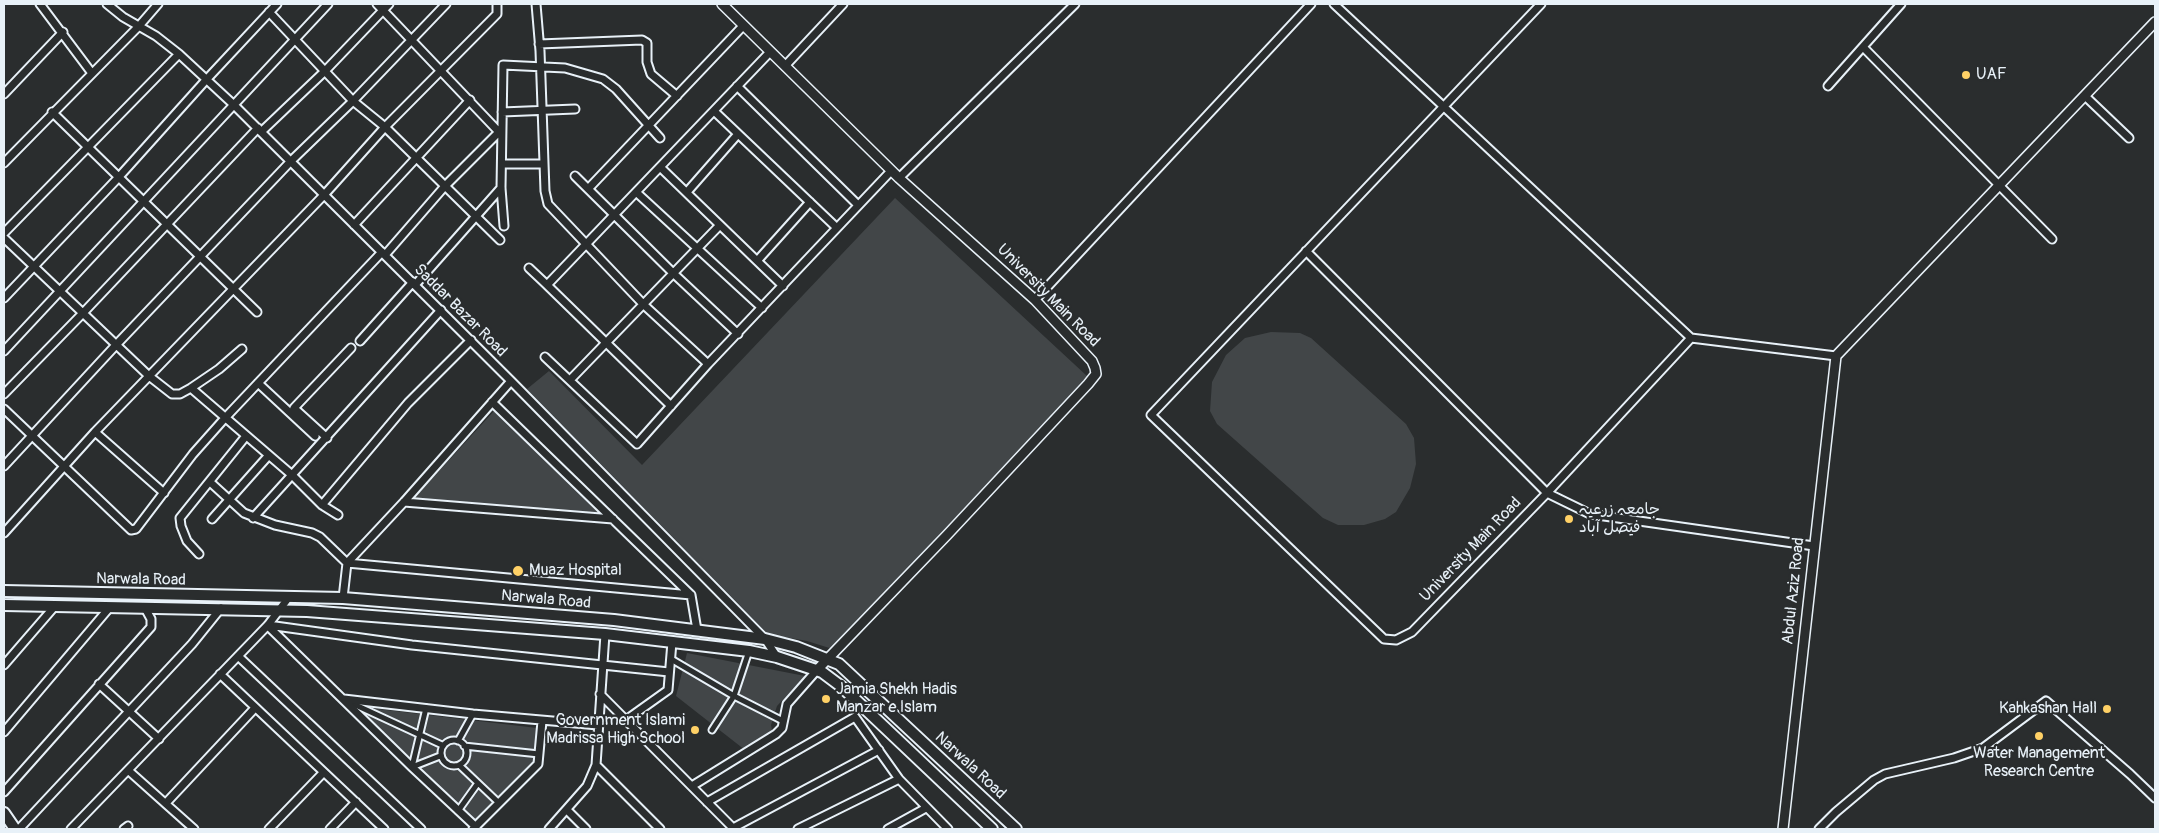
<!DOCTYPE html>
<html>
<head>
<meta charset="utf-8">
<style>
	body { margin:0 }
	#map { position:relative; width:2159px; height:833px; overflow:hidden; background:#2a2d2e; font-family:Pangolin,sans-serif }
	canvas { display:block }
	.frame { position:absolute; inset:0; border:5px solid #e8f1f8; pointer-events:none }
</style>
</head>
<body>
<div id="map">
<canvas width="2159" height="833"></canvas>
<div class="frame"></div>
</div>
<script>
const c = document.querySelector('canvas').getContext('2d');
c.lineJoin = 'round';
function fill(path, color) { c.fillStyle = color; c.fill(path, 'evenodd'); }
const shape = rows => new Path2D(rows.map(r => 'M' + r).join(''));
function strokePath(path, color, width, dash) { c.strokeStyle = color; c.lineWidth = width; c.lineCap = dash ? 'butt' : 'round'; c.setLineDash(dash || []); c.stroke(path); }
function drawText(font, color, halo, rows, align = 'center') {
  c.font = font + ' Pangolin,"Playpen Sans Arabic",sans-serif'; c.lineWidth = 4.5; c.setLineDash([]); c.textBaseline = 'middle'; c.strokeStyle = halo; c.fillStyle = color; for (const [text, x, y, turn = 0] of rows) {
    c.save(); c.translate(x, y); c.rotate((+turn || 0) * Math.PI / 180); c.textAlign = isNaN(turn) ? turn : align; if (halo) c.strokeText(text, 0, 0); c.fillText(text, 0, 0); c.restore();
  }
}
fill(shape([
	[895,198,1087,376,839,651,807,641,785,637,771,637,527,389,549,371,642,465],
	[1271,332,1300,333,1311,338,1406,424,1414,438,1416,464,1410,488,1396,512,1385,519,1364,525,1338,525,1323,518,1217,424,1210,411,1212,382,1226,355,1245,338],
	[494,411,613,522,408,505],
	[687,653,805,676,777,706,771,725,773,735,745,750,676,696],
	[361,707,537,728,534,763,476,821,357,713]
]), '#424648');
const pedestrian = shape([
	[671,659,734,696,783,721],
	[347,701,442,745],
	[426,708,412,767,440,756],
	[712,730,734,696,749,651],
	'441 753a13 13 0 1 1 26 0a13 13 0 1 1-26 0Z',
	[458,741,473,714],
	[464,746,539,754],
	[459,765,499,803],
	[458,811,478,783]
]);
const minor = shape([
	[40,4,91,72],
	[107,4,123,17,156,36,179,54,234,105,511,381,765,639,777,657],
	[377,4,499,132,445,186,385,255],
	[536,4,540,51,545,191,548,204,644,305,708,364],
	[1334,4,1691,338],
	[1541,4,1151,415,1384,639,1396,640,1412,632,1547,493,1691,338,1836,356],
	[269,12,353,101,385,127,500,240],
	[539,44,642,40,647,43,647,62,651,74,677,96],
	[1864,48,2052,239],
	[785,66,843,4],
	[737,86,858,205],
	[1828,86,1901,4],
	[4,94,63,32],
	[2085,96,2129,138],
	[714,111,837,228],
	[52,112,257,312],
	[502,112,575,109],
	[261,132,325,71,389,4],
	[4,163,139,26,158,4],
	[502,164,544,164],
	[660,167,783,286],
	[575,176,673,273,738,334],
	[899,178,1075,4],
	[588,189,743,26],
	[636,192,762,308],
	[687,192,738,134],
	[354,225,470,100],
	[504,226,501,188,503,65,565,68,603,79,616,89,660,138],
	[4,233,179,54],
	[4,238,149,376,172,394,180,394,191,388,219,369,242,349],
	[1306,251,1547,493,1590,514,1814,546],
	[757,261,810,202],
	[529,268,547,285,770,52],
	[415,285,501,188],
	[547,285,671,406],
	[4,298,118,178,206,80,277,4],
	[1035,300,1311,4],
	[360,341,413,282],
	[4,351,328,4],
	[545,357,637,444,708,364,891,171],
	[570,380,720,225],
	[258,383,315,436],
	[191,388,292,475,322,505,338,515],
	[4,394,83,313,258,128],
	[492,402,691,595,697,630],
	[4,409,131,530,136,529,193,454,225,418,382,252],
	[95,432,164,493],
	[327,438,294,408,351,348],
	[4,466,116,345,291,161,353,101,446,4],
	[210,482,244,513,275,525,312,533,320,537,347,563,691,595],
	[404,502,613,519],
	[322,505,408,403,471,340],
	[253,518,441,310],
	[212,519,269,455],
	[4,533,95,432,324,195,385,127,497,14,497,4],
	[199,554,187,541,181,526,180,518,246,436],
	[343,598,347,563,404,502,511,381],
	[268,625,412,645,669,672],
	[268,626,412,767,476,827],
	[238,656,421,829],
	[4,665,55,606],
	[220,674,384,829],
	[99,684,159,739],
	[600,694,734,829],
	[344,699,473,714,598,725],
	[626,720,668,690,672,642],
	[4,732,110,607],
	[596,765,660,829],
	[129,771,194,829],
	[692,786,776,734,782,728,787,704,817,670],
	[4,792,151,627,151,619,145,608],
	[707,802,855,717,899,779,948,829],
	[166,803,255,708],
	[567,810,586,829],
	[733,828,879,750],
	[19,829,192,644,221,608],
	[71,829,268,625,289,597],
	[124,829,128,826],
	[269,829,323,773],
	[330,829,356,802],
	[473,829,538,764,542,721],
	[549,829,587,786,596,765,605,634],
	[798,829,899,779],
	[888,829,926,808],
	[1819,829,1836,812,1874,780,1885,774,1954,758,1983,748,2046,701,2130,774,2155,798]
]);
const tertiary = shape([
	[722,4,899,178,1035,300,1092,361,1095,368,1096,374,1088,384,947,535,817,670],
	[1783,829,1836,356,2155,22]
]);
const secondary = shape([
	[4,813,15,829]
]);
const primary = shape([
	[4,591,343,598,614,620,765,639,796,647,839,664,1016,829],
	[4,605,307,611,605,634,749,651,777,657,822,672,842,687,992,829]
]);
strokePath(pedestrian, '#e8f1f8', 9);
strokePath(minor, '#e8f1f8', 11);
strokePath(tertiary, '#e8f1f8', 12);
strokePath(secondary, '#e8f1f8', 14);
strokePath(primary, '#e8f1f8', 14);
strokePath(pedestrian, '#2a2d2e', 5);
strokePath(minor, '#2a2d2e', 7);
strokePath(tertiary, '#2a2d2e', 9);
strokePath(secondary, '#2a2d2e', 10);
strokePath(primary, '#2a2d2e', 10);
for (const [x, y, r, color] of [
	[1966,75,5,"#ffd166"],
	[1569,519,5,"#ffd166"],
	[518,571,6,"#ffd166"],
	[826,699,5,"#ffd166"],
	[2107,709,5,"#ffd166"],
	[695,730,5,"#ffd166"],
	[2039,736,5,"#ffd166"]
]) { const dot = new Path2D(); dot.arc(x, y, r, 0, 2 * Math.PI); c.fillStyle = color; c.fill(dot); strokePath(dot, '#2a2d2e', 2); }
drawText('16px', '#e8f1f8', '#2a2d2e', [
	["UAF",1976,75],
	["جامعہ زرعیہ",1579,510],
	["فیصل آباد",1579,528],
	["Muaz Hospital",529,571],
	["Jamia Shekh Hadis",836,690],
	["Manzar e Islam",836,708],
	["Kahkashan Hall",2097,709,"right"],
	["Government Islami",685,721,"right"],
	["Madrissa High School",685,739,"right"],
	["Water Management",2039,754,"center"],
	["Research Centre",2039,772,"center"]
], 'left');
drawText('16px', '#e8f1f8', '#2a2d2e', [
	["University Main Road",1048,296,45],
	["Saddar Bazar Road",460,311,45],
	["University Main Road",1471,550,-46],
	["Narwala Road",141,580,1],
	["Abdul Aziz Road",1794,591,-84],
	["Narwala Road",546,600,5],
	["Narwala Road",970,766,43]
]);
</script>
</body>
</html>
